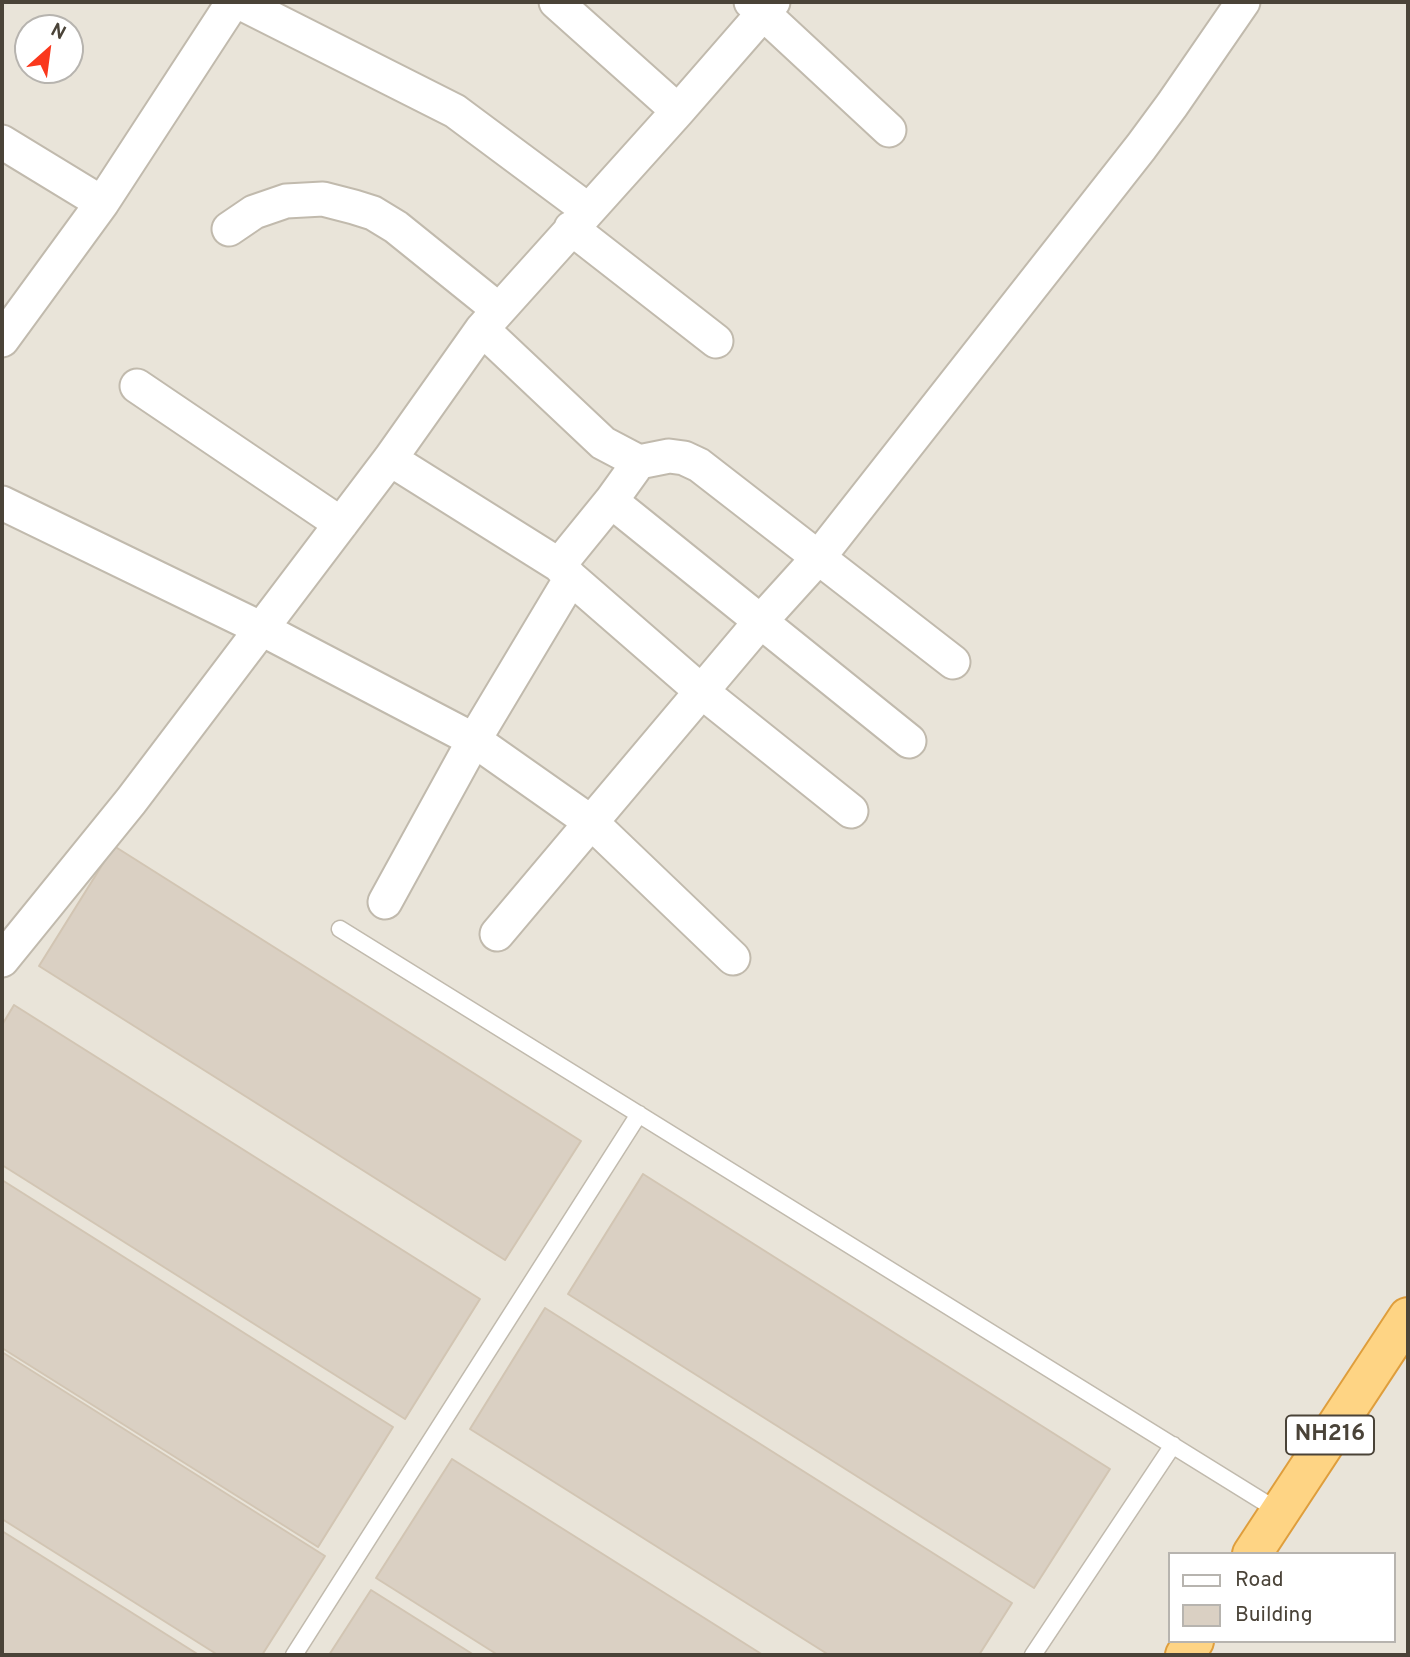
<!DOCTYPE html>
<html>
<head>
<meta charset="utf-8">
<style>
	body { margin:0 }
	#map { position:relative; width:1410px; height:1657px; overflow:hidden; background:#f5f2eb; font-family:Overpass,sans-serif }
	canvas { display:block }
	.frame { position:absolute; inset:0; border:4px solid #4a4338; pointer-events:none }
	.legend { position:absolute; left:1168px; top:1552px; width:228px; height:91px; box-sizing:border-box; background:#fff; border:2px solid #b7b4af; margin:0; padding:9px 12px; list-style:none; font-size:21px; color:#4a4338 }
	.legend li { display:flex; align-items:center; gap:14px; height:35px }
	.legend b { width:35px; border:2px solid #b7b4af }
	.north { position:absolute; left:14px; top:14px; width:70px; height:70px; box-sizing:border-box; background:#fff; border:2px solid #b7b4af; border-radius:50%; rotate:28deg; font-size:19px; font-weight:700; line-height:28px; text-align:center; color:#4a4338 }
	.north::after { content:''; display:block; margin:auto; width:24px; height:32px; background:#fa381d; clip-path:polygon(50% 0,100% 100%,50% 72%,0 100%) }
</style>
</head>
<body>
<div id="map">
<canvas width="1410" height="1657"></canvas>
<div class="frame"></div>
<ul class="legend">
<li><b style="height:9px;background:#fff"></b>Road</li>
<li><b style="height:19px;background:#dad0c3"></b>Building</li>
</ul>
<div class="north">N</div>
</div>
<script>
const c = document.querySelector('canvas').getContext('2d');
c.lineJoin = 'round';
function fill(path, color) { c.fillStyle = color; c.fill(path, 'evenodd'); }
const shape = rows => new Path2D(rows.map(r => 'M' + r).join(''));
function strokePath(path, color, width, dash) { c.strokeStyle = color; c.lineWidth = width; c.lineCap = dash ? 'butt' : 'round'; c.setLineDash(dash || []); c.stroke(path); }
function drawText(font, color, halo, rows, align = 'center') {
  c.font = font + ' Overpass,sans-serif'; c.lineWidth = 5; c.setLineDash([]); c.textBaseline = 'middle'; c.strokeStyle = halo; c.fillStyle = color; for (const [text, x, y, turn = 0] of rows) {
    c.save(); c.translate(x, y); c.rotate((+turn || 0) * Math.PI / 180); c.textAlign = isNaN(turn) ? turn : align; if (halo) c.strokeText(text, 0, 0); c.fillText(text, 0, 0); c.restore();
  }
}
fill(shape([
	[2,2,1408,2,1408,1655,2,1655],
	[28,28,70,28,70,70,28,70],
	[1170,1554,1394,1554,1394,1641,1170,1641]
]), '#e9e4d9');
const building = shape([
	[114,846,581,1141,505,1260,39,966,114,846],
	[14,1005,480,1299,405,1419,2,1165,2,1025,14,1005],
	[643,1174,1110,1469,1034,1588,568,1294,643,1174],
	[2,1180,393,1427,318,1547,2,1348,2,1180],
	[545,1308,1012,1603,979,1655,829,1655,470,1429,545,1308],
	[2,1352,325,1556,262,1655,218,1655,2,1519,2,1352],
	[452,1459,763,1655,498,1655,376,1578,452,1459],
	[2,1531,199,1655,2,1655,2,1531],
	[371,1590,474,1655,329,1655,371,1590]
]);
fill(building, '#dad0c3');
strokePath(building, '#d2c5b3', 2);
const service = shape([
	[340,929,1280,1512],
	[294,1655,639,1114],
	[1033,1655,1173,1445]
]);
const minor = shape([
	[239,2,455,111,588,210],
	[556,2,678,111],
	[751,2,889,130],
	[2,142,102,203],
	[571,228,716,341],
	[229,229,254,212,286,201,323,199,354,207,373,213,396,227,499,310],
	[482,329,603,443,639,462,669,456,684,458,699,465,953,662],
	[2,340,102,203,233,2],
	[137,386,341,524],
	[390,459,559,565,571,578,701,691,851,811],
	[611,501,909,741],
	[2,503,262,629,474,740,592,823,733,958],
	[559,565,611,501,639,462],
	[385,902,474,740,571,578],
	[497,934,760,622,818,558,1141,147,1172,105,1243,2],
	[2,960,131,801,390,459,482,329,678,111,773,2]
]);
const trunk = shape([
	[1252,1554,1408,1317],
	[1185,1655,1194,1641]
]);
strokePath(service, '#c1baad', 19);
strokePath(minor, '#c1baad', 37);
strokePath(trunk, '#df9e3c', 42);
strokePath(service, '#fff', 16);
strokePath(minor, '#fff', 33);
strokePath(trunk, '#fed484', 38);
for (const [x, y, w] of [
	[1330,1435,88]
]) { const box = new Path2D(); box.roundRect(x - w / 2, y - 19.5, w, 39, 5); c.fillStyle = '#fff'; c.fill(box); strokePath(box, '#4a4338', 2); }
drawText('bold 23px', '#4a4338', null, [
	["NH216",1330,1435]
]);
</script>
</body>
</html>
